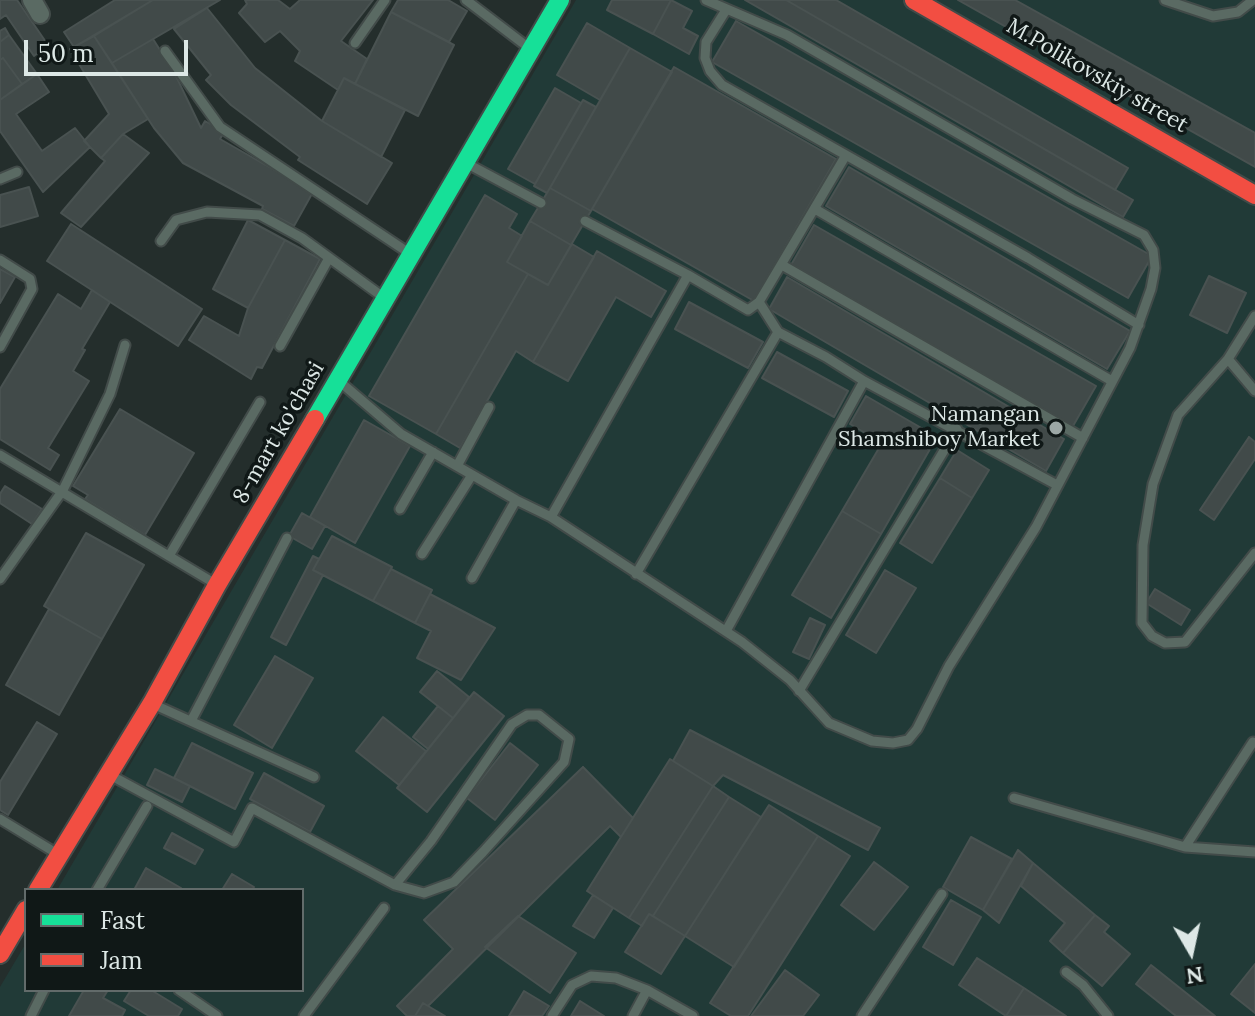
<!DOCTYPE html>
<html>
<head>
<meta charset="utf-8">
<style>
	body { margin:0 }
	#map { position:relative; width:1255px; height:1016px; overflow:hidden; background:#242e2c; font-family:Lora,serif }
	canvas { display:block }
	.legend { position:absolute; left:24px; top:888px; width:280px; height:104px; box-sizing:border-box; background:#101817; border:2px solid #626b6a; margin:0; padding:10px 14px; list-style:none; font-size:24px; color:#dde8e6 }
	.legend li { display:flex; align-items:center; gap:16px; height:40px }
	.legend b { width:40px; border:2px solid #626b6a }
	.north { position:absolute; left:1151px; top:912px; width:80px; height:80px; -webkit-text-stroke:6px #101817; paint-order:stroke; rotate:171deg; font-size:22px; font-weight:700; line-height:32px; text-align:center; color:#dde8e6 }
	.north::after { content:''; display:block; margin:auto; width:28px; height:36px; background:#dde8e6; clip-path:polygon(50% 0,100% 100%,50% 72%,0 100%) }
	.scale { position:absolute; left:24px; top:40px; width:164px; height:36px; box-sizing:border-box; border:4px solid #dde8e6; border-top:0; padding-left:10px; font-size:24px; line-height:28px; white-space:nowrap; color:#dde8e6; -webkit-text-stroke:6px #101817; paint-order:stroke }
</style>
</head>
<body>
<div id="map">
<canvas width="1255" height="1016"></canvas>
<ul class="legend">
<li><b style="height:10px;background:#16e098"></b>Fast</li>
<li><b style="height:10px;background:#f24e42"></b>Jam</li>
</ul>
<div class="north">N</div>
<div class="scale">50 m</div>
</div>
<script>
const c = document.querySelector('canvas').getContext('2d');
c.lineJoin = 'round';
function fill(path, color) { c.fillStyle = color; c.fill(path, 'evenodd'); }
const shape = rows => new Path2D(rows.map(r => 'M' + r).join(''));
function strokePath(path, color, width, dash) { c.strokeStyle = color; c.lineWidth = width; c.lineCap = dash ? 'butt' : 'round'; c.setLineDash(dash || []); c.stroke(path); }
function drawText(font, color, halo, rows, align = 'center') {
  c.font = font + ' Lora,serif'; c.lineWidth = 7; c.setLineDash([]); c.textBaseline = 'middle'; c.strokeStyle = halo; c.fillStyle = color; for (const [text, x, y, turn = 0] of rows) {
    c.save(); c.translate(x, y); c.rotate((+turn || 0) * Math.PI / 180); c.textAlign = isNaN(turn) ? turn : align; if (halo) c.strokeText(text, 0, 0); c.fillText(text, 0, 0); c.restore();
  }
}
fill(shape([
	[576,0,1255,0,1255,1016,0,1016,0,987,26,943,26,990,302,990,302,890,57,890]
]), '#213a37');
const building = shape([
	[0,0,17,0,48,45,34,56,6,15,0,19,0,0],
	[115,0,153,0,74,47,64,32,115,0],
	[153,0,220,0,112,63,94,36,153,0],
	[245,0,278,0,290,9,300,0,373,0,341,41,367,59,355,84,344,78,338,90,295,61,300,51,280,31,265,42,239,13,247,4,245,0],
	[398,0,448,0,467,11,449,42,391,12,398,0],
	[612,0,671,0,653,34,607,10,612,0],
	[671,0,692,11,683,28,698,36,689,54,653,34,671,0],
	[745,0,786,0,1133,200,1123,217,745,0],
	[786,0,836,0,1128,168,1115,190,786,0],
	[958,0,1015,0,1255,133,1255,167,958,0],
	[207,8,255,68,322,121,392,163,367,204,298,160,300,157,231,105,206,80,211,75,174,29,207,8],
	[391,12,454,45,418,116,355,84,391,12],
	[736,21,1152,256,1128,298,712,62,736,21],
	[587,23,630,48,600,100,557,75,587,23],
	[5,28,9,35,0,42,0,31,5,28],
	[9,35,37,74,22,84,3,58,0,60,0,42,9,35],
	[94,36,148,119,123,134,101,158,84,141,109,114,70,49,94,36],
	[153,39,174,72,201,128,205,121,224,132,220,139,313,192,294,226,262,209,263,206,183,163,154,128,112,63,153,39],
	[630,48,672,72,591,211,550,188,630,48],
	[3,58,22,84,0,100,0,60,3,58],
	[674,67,836,159,754,301,592,209,674,67],
	[37,74,49,92,16,114,42,151,75,128,90,147,43,192,0,131,0,100,37,74],
	[344,78,405,110,381,157,322,121,344,78],
	[555,88,581,103,535,184,508,169,555,88],
	[583,100,596,107,547,193,534,186,583,100],
	[123,134,149,153,81,227,61,213,105,161,101,158,123,134],
	[849,167,1130,331,1107,369,826,206,849,167],
	[29,187,38,216,0,227,0,195,29,187],
	[550,188,591,211,571,245,530,221,550,188],
	[485,195,517,214,509,228,522,236,507,262,528,274,436,434,369,396,485,195],
	[248,220,285,240,248,308,213,289,248,220],
	[530,221,571,245,548,285,507,262,530,221],
	[71,224,202,309,178,346,47,261,71,224],
	[814,225,1096,386,1073,426,791,265,814,225],
	[285,240,320,259,262,368,257,367,251,379,189,340,204,316,239,336,248,308,285,240],
	[572,244,594,257,533,362,516,351,460,448,436,434,528,274,548,285,572,244],
	[597,251,666,291,651,317,616,297,568,381,533,362,597,251],
	[0,269,15,277,0,303,0,269],
	[1209,276,1246,293,1227,333,1190,315,1209,276],
	[787,277,1064,439,1046,471,769,309,787,277],
	[92,290,110,302,82,349,85,350,73,371,89,381,48,448,59,455,50,470,0,439,0,389,58,294,81,309,92,290],
	[689,302,763,342,748,368,675,329,689,302],
	[777,352,848,391,834,417,762,378,777,352],
	[866,396,937,437,881,534,842,511,882,443,850,424,866,396],
	[120,409,194,453,145,535,85,499,88,495,73,486,120,409],
	[364,420,410,446,355,543,310,517,364,420],
	[1249,437,1255,442,1255,459,1214,520,1200,510,1249,437],
	[957,450,989,470,972,498,940,478,957,450],
	[940,478,972,498,932,563,900,543,940,478],
	[5,486,42,509,32,524,0,503,0,494,5,486],
	[842,511,881,534,831,618,792,595,842,511],
	[302,513,325,526,312,549,289,536,302,513],
	[86,533,144,565,102,639,44,606,86,533],
	[332,536,392,567,373,601,313,570,332,536],
	[313,556,319,559,313,570,323,575,286,645,271,637,313,556],
	[391,569,432,590,415,623,373,601,391,569],
	[885,570,916,588,876,653,846,635,885,570],
	[1155,589,1190,610,1181,625,1146,603,1155,589],
	[430,594,495,628,461,680,417,658,431,631,415,623,430,594],
	[49,609,102,639,59,715,6,685,49,609],
	[810,618,825,625,809,659,793,652,810,618],
	[275,656,313,678,272,748,234,725,275,656],
	[437,671,469,697,453,718,420,692,437,671],
	[474,692,504,716,427,812,397,788,474,692],
	[438,706,453,718,428,749,413,737,438,706],
	[383,717,426,751,399,785,356,751,383,717],
	[37,722,57,734,8,815,0,810,0,782,37,722],
	[690,730,880,828,868,850,723,775,713,786,673,761,690,730],
	[192,743,253,773,235,809,174,778,192,743],
	[510,743,538,765,495,820,467,798,510,743],
	[670,759,713,786,629,918,587,891,670,759],
	[583,767,633,818,621,837,610,826,428,1006,423,1003,415,1016,407,1016,397,1006,453,949,424,920,583,767],
	[155,769,190,786,182,802,147,785,155,769],
	[264,773,324,806,310,832,250,799,264,773],
	[713,786,729,797,653,916,649,914,642,926,629,918,713,786],
	[729,797,761,817,685,936,653,916,729,797],
	[769,805,818,836,734,967,685,936,769,805],
	[172,833,203,850,195,864,164,848,172,833],
	[818,836,850,856,748,1016,731,1016,710,1003,818,836],
	[971,837,1012,859,983,910,943,887,971,837],
	[1018,850,1033,863,999,923,983,910,1018,850],
	[874,862,908,887,874,930,841,905,874,862],
	[1033,863,1095,915,1063,953,1050,941,1065,923,1021,886,1033,863],
	[146,868,181,888,180,890,134,890,146,868],
	[232,874,254,887,252,890,222,890,232,874],
	[593,895,613,908,594,938,573,926,593,895],
	[951,900,981,917,953,965,923,947,951,900],
	[649,914,685,936,661,974,625,952,649,914],
	[1095,915,1109,926,1104,932,1130,954,1102,986,1063,953,1095,915],
	[518,916,576,953,550,993,485,947,518,916],
	[977,958,1024,988,1006,1016,959,985,977,958],
	[1255,964,1255,1013,1231,994,1255,964],
	[1151,965,1215,1016,1176,1016,1136,984,1151,965],
	[785,970,819,995,803,1016,751,1016,785,970],
	[1024,988,1066,1016,1006,1016,1024,988],
	[84,990,108,990,103,998,125,1010,122,1016,69,1016,84,990],
	[131,990,151,990,182,1009,178,1016,149,1016,124,1001,131,990],
	[524,991,549,1006,542,1016,509,1016,524,991],
	[580,1001,604,1016,571,1016,580,1001],
	[423,1003,428,1006,445,1016,415,1016,423,1003]
]);
fill(building, '#414a49');
strokePath(building, '#495251', 2);
const lane = shape([
	[466,0,529,48],
	[1165,0,1213,16,1238,12,1253,0],
	[726,10,706,42,705,58,710,71,722,85,1028,258,1139,325],
	[355,43,385,0],
	[165,51,220,127,409,253],
	[846,155,759,302,778,332,826,357,864,381,1057,485],
	[466,163,541,203],
	[0,179,17,172],
	[815,209,1112,381],
	[585,221,688,275,748,310,759,302],
	[161,241,176,220,207,212,260,215,302,238,383,297],
	[0,260,30,279,32,289,0,347],
	[782,265,1083,438],
	[1255,316,1228,359,1255,391],
	[280,346,329,258],
	[1228,359,1178,415,1153,484,1143,545,1142,623,1152,636,1165,643,1185,642,1255,553],
	[339,381,401,434,516,500,551,517,742,642,790,680,829,723,872,741,893,743,908,740,917,729,949,666,1036,527,1130,348,1151,289,1155,268,1153,250,1144,235,1072,199,787,35,706,0],
	[0,455,214,583],
	[457,466,489,407],
	[400,509,433,452],
	[551,517,688,275],
	[422,554,472,475],
	[169,556,260,402],
	[636,574,778,332],
	[472,578,516,500],
	[0,579,63,490,110,394,125,345],
	[726,631,864,381],
	[799,691,957,429],
	[155,705,314,777],
	[191,721,287,538],
	[110,775,234,842,252,808,395,885,424,893,454,882,483,852,564,762,569,739,539,715,527,715,512,724,431,841,395,885],
	[1014,798,1185,847,1255,852],
	[0,819,56,853],
	[1185,847,1253,742],
	[97,890,147,806],
	[1066,972,1083,985,1108,1016],
	[179,990,217,1016],
	[31,1016,44,990],
	[304,1016,384,908],
	[552,1016,572,985,591,976,616,978,647,990,693,1016],
	[633,1016,647,990],
	[862,1016,942,894]
]);
const street = shape([
	[32,0,40,14]
]);
const fast = shape([
	[315,419,560,0]
]);
const jam = shape([
	[914,0,1255,195],
	[38,890,152,703,217,585,315,419],
	[0,954,26,910]
]);
strokePath(lane, '#424b49', 13);
strokePath(street, '#424b49', 22);
strokePath(fast, '#424b49', 22);
strokePath(jam, '#424b49', 22);
strokePath(lane, '#5a6a63', 9);
strokePath(street, '#5a6a63', 18);
strokePath(fast, '#16e098', 18);
strokePath(jam, '#f24e42', 18);
for (const [x, y, r, color] of [
	[1056,428,8,"#9ca7a5"]
]) { const dot = new Path2D(); dot.arc(x, y, r, 0, 2 * Math.PI); c.fillStyle = color; c.fill(dot); strokePath(dot, '#101817', 3); }
drawText('22px', '#dde8e6', '#101817', [
	["M.Polikovskiy street",1097,76,30],
	["8-mart ko'chasi",279,433,-60]
]);
drawText('22px', '#dde8e6', '#101817', [
	["Namangan",1040,415],
	["Shamshiboy Market",1040,440]
], 'right');
</script>
</body>
</html>
